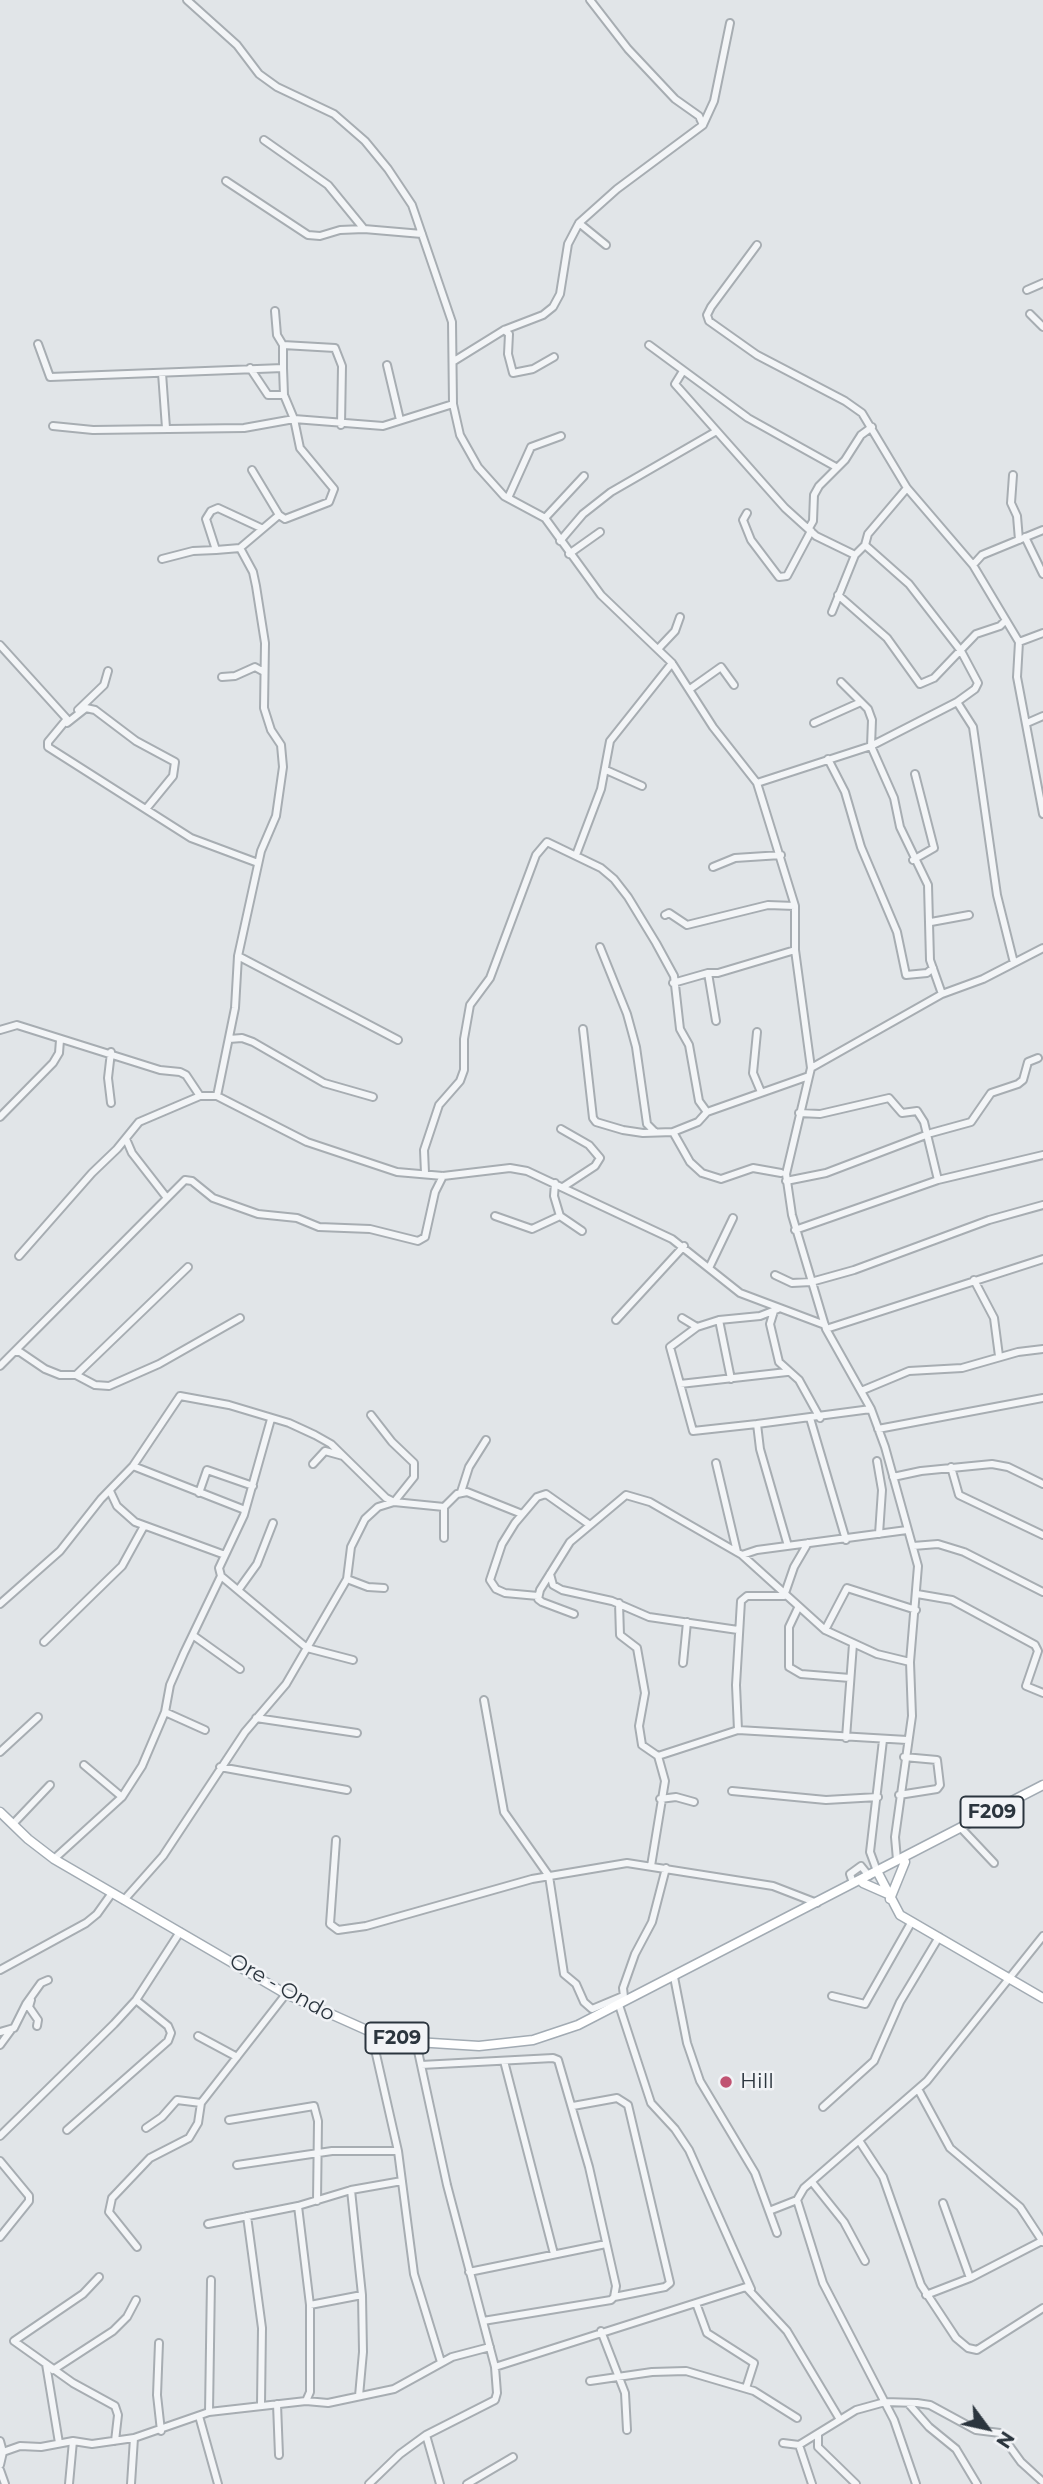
<!DOCTYPE html>
<html>
<head>
<meta charset="utf-8">
<style>
	body { margin:0 }
	#map { position:relative; width:1043px; height:2484px; overflow:hidden; background:#e1e5e8; font-family:Montserrat,sans-serif }
	canvas { display:block }
	.north { position:absolute; left:952px; top:2393px; width:70px; height:70px; -webkit-text-stroke:5px #f1f3f6; paint-order:stroke; rotate:123deg; font-size:19px; font-weight:700; line-height:28px; text-align:center; color:#2b353e }
	.north::after { content:''; display:block; margin:auto; width:24px; height:32px; background:#2b353e; clip-path:polygon(50% 0,100% 100%,50% 72%,0 100%) }
</style>
</head>
<body>
<div id="map">
<canvas width="1043" height="2484"></canvas>
<div class="north">N</div>
</div>
<script>
const c = document.querySelector('canvas').getContext('2d');
c.lineJoin = 'round';
const shape = rows => new Path2D(rows.map(r => 'M' + r).join(''));
function strokePath(path, color, width, dash) { c.strokeStyle = color; c.lineWidth = width; c.lineCap = dash ? 'butt' : 'round'; c.setLineDash(dash || []); c.stroke(path); }
function drawText(font, color, halo, rows, align = 'center') {
  c.font = font + ' Montserrat,sans-serif'; c.lineWidth = 5; c.setLineDash([]); c.textBaseline = 'middle'; c.strokeStyle = halo; c.fillStyle = color; for (const [text, x, y, turn = 0] of rows) {
    c.save(); c.translate(x, y); c.rotate((+turn || 0) * Math.PI / 180); c.textAlign = isNaN(turn) ? turn : align; if (halo) c.strokeText(text, 0, 0); c.fillText(text, 0, 0); c.restore();
  }
}
const minor = shape([
	[187,0,237,45,259,74,277,87,334,114,365,141,388,169,412,205,452,322,453,404,460,435,478,467,504,496,545,518,601,595,672,663,713,727,757,783,795,906,795,950,811,1068,786,1174,792,1215,826,1329,871,1409,885,1447,918,1566,910,1662,912,1716,895,1837,897,1860],
	[590,0,628,49,675,99,699,116,703,125],
	[264,140,328,185,364,229],
	[226,181,308,235,320,236,340,230,364,229,422,234],
	[579,223,606,245],
	[757,245,711,307,707,315,709,321,757,355,845,401,862,413,907,488,973,565,1019,642,1017,677,1043,814],
	[1027,290,1043,283],
	[275,311,277,335,283,345],
	[1030,314,1043,327],
	[504,330,509,334,508,354,513,373,533,369,554,357],
	[38,344,50,377,283,368,284,395,294,419,383,426,453,404],
	[649,345,748,418,836,467],
	[454,361,504,330,543,315,553,307,560,294,568,244,579,223,617,189,703,125,714,101,730,23],
	[387,365,400,420],
	[250,368,268,395,284,395],
	[283,368,283,345,335,348,342,366,341,425],
	[683,371,675,384,785,508,816,536,855,555],
	[162,373,166,428],
	[53,426,93,430,244,428,294,419,300,448,334,489,329,502,285,519,279,515,240,548,253,572,256,586,265,643,264,708,271,730,281,745,283,767,276,816,261,851,238,956,398,1040],
	[252,470,279,515],
	[1013,475,1011,503,1017,516,1019,540],
	[508,498,531,447,561,436],
	[747,513,743,520,751,540,779,577,787,576,811,531],
	[545,518,584,476],
	[809,528,813,521,814,495,819,486,845,460,861,435,872,427],
	[1025,537,1043,574],
	[560,541,583,514,611,492,715,432],
	[865,545,868,534,907,488],
	[240,548,216,550,206,519,211,511,218,508,261,528],
	[569,554,600,532],
	[162,559,193,551,216,550],
	[973,565,982,555,1043,530],
	[838,595,887,638,920,684,934,678,976,634,1000,626,1005,621],
	[832,612,855,555,865,545,909,584,961,651,978,683,975,689,957,702],
	[1019,642,1043,633],
	[0,645,67,719,48,742,48,747,191,838,258,863],
	[658,649,675,631,680,617],
	[222,677,235,676,255,667,264,672],
	[841,682,868,709,872,720,871,746,894,798,900,827,928,885,930,960,942,994],
	[690,689,721,667,734,685],
	[78,710,104,685,108,671],
	[67,723,86,708,95,710,136,741,175,762,173,776,146,809],
	[814,723,861,702],
	[1027,723,1043,716],
	[828,759,845,792,861,847,897,932,906,975,927,973,933,968],
	[606,770,642,786],
	[757,783,871,746,957,702,973,727,997,895,1014,963],
	[576,855,601,789,610,741,672,663],
	[913,860,934,848,915,774],
	[713,867,735,858,781,855],
	[665,915,669,913,687,925,768,905,795,906],
	[931,922,969,915],
	[600,947,627,1014,636,1047,647,1124,654,1131],
	[708,973,716,1021],
	[673,983,708,973,718,973,795,950],
	[583,1029,593,1118,596,1122,623,1130,643,1133,673,1132,698,1122,707,1112,809,1076],
	[0,1030,17,1025,160,1070,180,1072,186,1075,200,1096],
	[757,1032,753,1073,761,1092],
	[229,1039,242,1038,253,1042,324,1083,373,1097],
	[111,1052,108,1078,111,1103],
	[811,1068,942,994,983,979,1043,948],
	[217,1096,235,1008,238,956],
	[799,1113,820,1114,889,1098,902,1113,917,1111,924,1122,938,1180],
	[0,1117,53,1063,59,1053,60,1040],
	[561,1129,589,1145,600,1158,595,1166,563,1187],
	[673,1132,690,1162,702,1173,721,1179,753,1168,781,1173],
	[126,1139,132,1153,167,1198],
	[425,1173,424,1150,439,1105,460,1081,464,1070,464,1039,470,1005,490,978,536,855,547,842,601,868,614,879,628,897,656,943,674,976,680,1029,689,1045,699,1101,707,1112],
	[786,1181,826,1173,931,1133,971,1122,991,1093,1018,1084,1023,1080,1028,1062,1038,1058],
	[555,1183,554,1196,560,1216,582,1231],
	[495,1216,532,1229,560,1216],
	[795,1230,938,1180,1043,1155],
	[19,1256,92,1173,117,1149,139,1122,200,1096,217,1096,307,1142,397,1172,443,1176,510,1168,527,1171,672,1239,740,1293,825,1325],
	[709,1268,733,1218],
	[775,1275,792,1283,811,1282,854,1270,989,1220,1043,1205],
	[974,1280,994,1318,999,1356],
	[774,1311,770,1324,779,1362,799,1380,820,1418],
	[682,1318,697,1327],
	[616,1320,684,1246],
	[719,1320,731,1379],
	[826,1329,1043,1259],
	[14,1352,20,1352,45,1369,60,1375,76,1375,188,1267],
	[0,1366,185,1180,192,1181,213,1198,258,1214,297,1218,319,1227,370,1229,418,1241,425,1237,435,1192,443,1176],
	[76,1375,95,1385,109,1386,159,1364,240,1318],
	[680,1384,787,1372],
	[861,1391,909,1371,962,1368,1018,1352,1043,1349],
	[810,1418,846,1540],
	[757,1424,693,1431,670,1347,697,1327,719,1320,760,1316,778,1309],
	[878,1429,1043,1398],
	[877,1461,882,1490,879,1534],
	[716,1463,737,1552],
	[313,1464,325,1451,343,1456],
	[133,1466,245,1510],
	[951,1467,959,1495,1043,1535],
	[893,1477,921,1471,992,1464,1008,1467,1043,1484],
	[110,1491,117,1506,135,1522,225,1555],
	[461,1492,469,1467,486,1440],
	[199,1493,207,1470,253,1486],
	[444,1507,457,1494,467,1492,522,1514],
	[444,1538,444,1507],
	[788,1546,760,1449,757,1424,871,1409],
	[913,1546,938,1544,964,1552,1043,1592],
	[742,1555,757,1550,907,1530],
	[550,1574,553,1585,562,1590,612,1601,649,1617,738,1630],
	[221,1576,307,1648,353,1660],
	[347,1579,368,1587,384,1588],
	[239,1589,257,1564,273,1523],
	[917,1594,952,1600,1035,1645,1038,1651,1026,1686,1043,1693],
	[538,1596,505,1593,496,1589,490,1580,502,1544,515,1523,537,1497,546,1494,590,1525],
	[784,1596,794,1567,808,1543],
	[619,1603,620,1635,637,1648,645,1693,639,1726,642,1745,658,1756,738,1730,907,1740],
	[0,1604,60,1551,101,1499,133,1466,180,1396,229,1405,289,1423,315,1435,331,1444,386,1498,394,1502,414,1477,414,1463,392,1442,371,1415],
	[798,1608,789,1627,789,1667,801,1674,850,1678],
	[574,1614,542,1602,538,1599,540,1590,570,1542,626,1495,650,1502,742,1555,825,1630,877,1654,910,1662],
	[825,1630,847,1588,916,1610],
	[194,1636,240,1669],
	[44,1642,122,1566,144,1526],
	[683,1663,687,1622],
	[484,1700,504,1812,549,1876,564,1974,576,1984,584,2002,592,2009,623,1996],
	[165,1712,205,1730],
	[256,1718,357,1733],
	[738,1730,736,1685,741,1601,747,1596,784,1596],
	[846,1738,853,1644],
	[0,1752,38,1717],
	[84,1765,122,1797],
	[220,1767,347,1790],
	[732,1791,826,1800,878,1797],
	[899,1795,937,1789,940,1785,937,1760,904,1757],
	[660,1799,676,1797,694,1802],
	[13,1824,50,1785],
	[961,1828,994,1863],
	[336,1840,330,1924,338,1930,366,1926,532,1879,627,1863,773,1886,817,1903],
	[54,1859,122,1797,142,1766,165,1712,170,1685,184,1653,221,1576,219,1568,244,1515,271,1419],
	[651,1866,665,1781,658,1756],
	[877,1871,870,1852,883,1740],
	[853,1883,850,1874,861,1866,869,1876],
	[124,1900,163,1856,245,1732,286,1684,347,1579,351,1547,365,1519,378,1507,394,1502,444,1507],
	[0,1970,86,1923,97,1914,112,1893],
	[674,1977,687,2043,700,2081,755,2173,777,2233],
	[832,1996,865,2004,911,1923],
	[624,1997,623,1988,635,1954,652,1922,666,1868],
	[31,2000,29,2007,38,2020,37,2026],
	[619,2005,651,2103,675,2129,689,2150,751,2289],
	[0,2032,14,2028,26,2004,41,1983,48,1980],
	[371,2032,398,2151,414,2274,441,2362],
	[198,2036,237,2057],
	[416,2042,447,2185,495,2367],
	[0,2045,11,2030],
	[504,2061,554,2254],
	[421,2065,553,2058,558,2060,589,2167,616,2286,614,2297],
	[918,2089,950,2148,1020,2207,1043,2242],
	[823,2107,874,2061,900,2002,939,1937],
	[229,2120,314,2106,318,2121,317,2201],
	[146,2128,162,2117,177,2100,201,2103],
	[67,2130,168,2041,171,2033,168,2026,136,2000],
	[0,2136,114,2024,136,2000,180,1932],
	[860,2142,883,2177,921,2285,956,2338,968,2348,977,2350,1043,2308],
	[0,2161,29,2196,29,2201,0,2237],
	[237,2165,332,2151,398,2151],
	[812,2182,844,2222,865,2261],
	[351,2190,362,2295,363,2352,359,2396],
	[943,2203,970,2278],
	[769,2211,797,2200],
	[247,2216,262,2328,261,2404],
	[208,2224,298,2206,351,2190,402,2181],
	[137,2247,109,2212,112,2198,150,2158,189,2138,198,2123,201,2103,286,1994],
	[469,2272,606,2244],
	[99,2277,83,2294,14,2341,73,2383,115,2406,118,2415,115,2441],
	[926,2295,970,2278,1042,2241],
	[696,2303,707,2333,754,2363,746,2388],
	[310,2305,362,2295],
	[483,2321,611,2300,614,2297,665,2287,670,2283,628,2105,617,2098,573,2106],
	[601,2331,625,2393,627,2430],
	[159,2343,157,2395,161,2431],
	[46,2364,59,2443],
	[53,2370,113,2331,127,2317,136,2300],
	[590,2381,652,2372,686,2371,754,2391,797,2418],
	[306,2401,328,2403,394,2389,452,2357,490,2347],
	[908,2403,929,2427,956,2449,977,2484],
	[277,2404,279,2455],
	[209,2412,211,2280],
	[199,2416,218,2484],
	[818,2434,818,2447,856,2484],
	[426,2435,440,2484],
	[0,2441,3,2452,0,2465],
	[783,2443,799,2445,856,2410,885,2402,917,2403,930,2405,976,2430,1000,2433,1021,2462,1043,2482],
	[799,2445,812,2484],
	[3,2452,20,2446,41,2447,73,2441,92,2444,134,2438,209,2412,306,2401,310,2392,310,2305,298,2206],
	[0,2470,5,2484],
	[69,2484,73,2441],
	[131,2484,134,2438],
	[369,2484,400,2454,426,2435,495,2400,497,2393,495,2367,746,2287,787,2331,839,2418],
	[467,2484,513,2457],
	[916,2484,894,2420,823,2283,797,2200,804,2188,927,2081,1043,1936]
]);
const major = shape([
	[0,1812,28,1839,54,1859,286,1994,371,2032,416,2042,479,2046,533,2040,578,2025,1043,1785],
	[877,1871,900,1915,1043,1998],
	[863,1883,888,1894],
	[890,1899,905,1862]
]);
strokePath(minor, '#a7adb2', 10);
strokePath(major, '#a2abb3', 11);
strokePath(minor, '#f3f5f7', 6);
strokePath(major, '#fff', 8);
for (const [x, y, r, color] of [
	[726,2082,7,"#c05372"]
]) { const dot = new Path2D(); dot.arc(x, y, r, 0, 2 * Math.PI); c.fillStyle = color; c.fill(dot); strokePath(dot, '#f1f3f6', 2.5); }
for (const [x, y, w] of [
	[992,1812,63],
	[397,2038,63]
]) { const box = new Path2D(); box.roundRect(x - w / 2, y - 15.5, w, 31, 5); c.fillStyle = '#f1f3f6'; c.fill(box); strokePath(box, '#2b353e', 2); }
drawText('bold 19px', '#2b353e', null, [
	["F209",992,1812],
	["F209",397,2038]
]);
drawText('21px', '#2b353e', '#f1f3f6', [
	["Ore - Ondo",282,1988,29]
]);
drawText('21px', '#2b353e', '#f1f3f6', [
	["Hill",740,2082]
], 'left');
</script>
</body>
</html>
